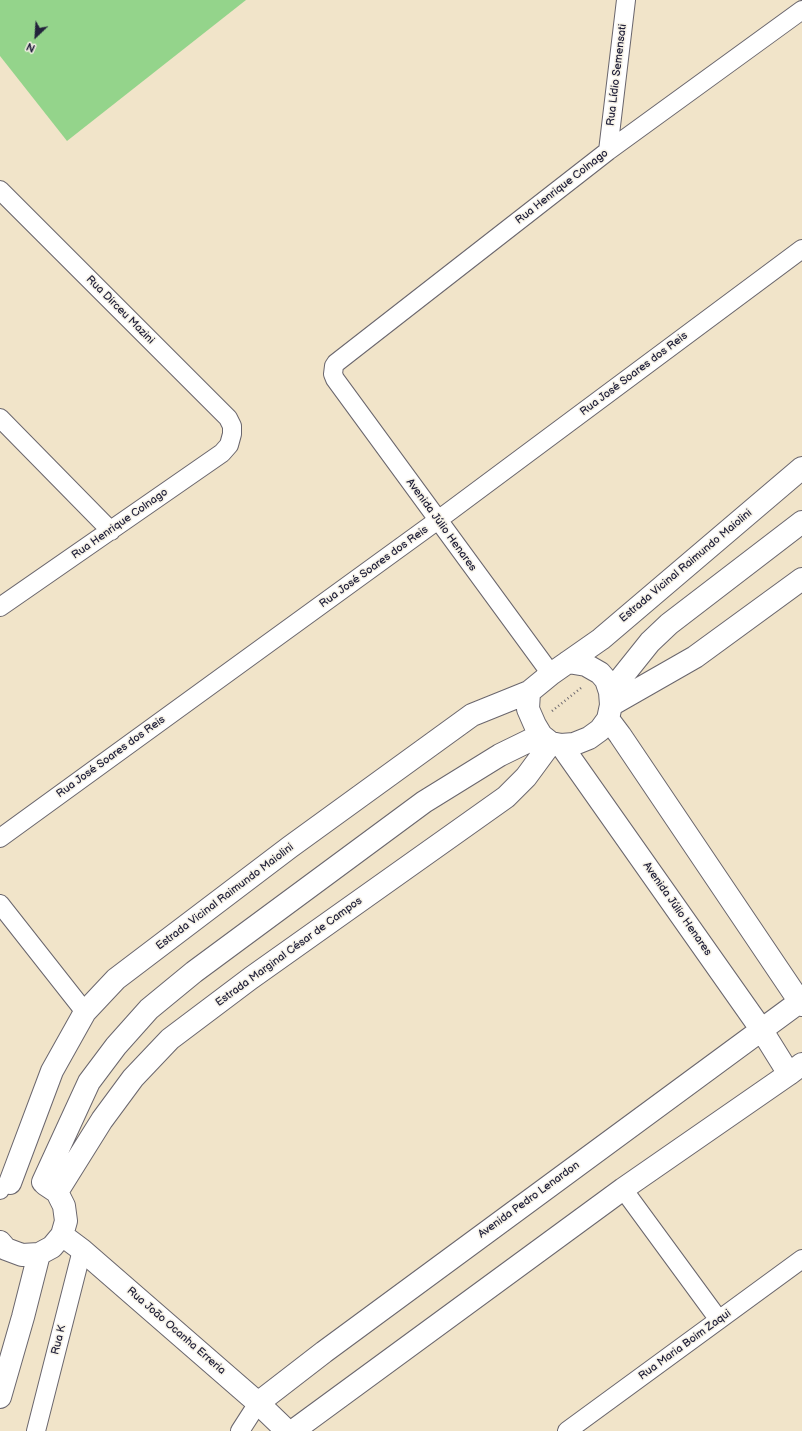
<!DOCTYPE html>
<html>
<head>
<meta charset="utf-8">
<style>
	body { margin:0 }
	#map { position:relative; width:802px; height:1431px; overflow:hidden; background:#f1e4c9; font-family:"Balsamiq Sans",sans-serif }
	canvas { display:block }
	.north { position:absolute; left:16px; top:16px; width:40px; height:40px; -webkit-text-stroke:3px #f7f3e8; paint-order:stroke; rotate:205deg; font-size:11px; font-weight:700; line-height:16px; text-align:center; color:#22223b }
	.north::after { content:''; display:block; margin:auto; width:14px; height:18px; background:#22223b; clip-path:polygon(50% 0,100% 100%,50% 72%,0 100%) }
</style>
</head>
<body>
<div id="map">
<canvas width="802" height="1431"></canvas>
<div class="north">N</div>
</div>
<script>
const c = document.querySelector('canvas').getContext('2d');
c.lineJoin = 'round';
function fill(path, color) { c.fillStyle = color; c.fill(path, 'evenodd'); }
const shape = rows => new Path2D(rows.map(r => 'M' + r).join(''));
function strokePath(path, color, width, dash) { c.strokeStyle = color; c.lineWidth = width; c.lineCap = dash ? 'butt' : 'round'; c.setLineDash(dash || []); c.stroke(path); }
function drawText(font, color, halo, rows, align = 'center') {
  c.font = font + ' "Balsamiq Sans",sans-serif'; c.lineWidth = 3; c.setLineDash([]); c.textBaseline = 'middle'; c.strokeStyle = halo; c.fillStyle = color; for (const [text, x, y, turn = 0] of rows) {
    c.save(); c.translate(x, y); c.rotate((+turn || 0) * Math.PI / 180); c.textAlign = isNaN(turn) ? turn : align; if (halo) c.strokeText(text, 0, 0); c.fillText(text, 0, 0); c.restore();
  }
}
fill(shape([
	[0,0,246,0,67,141,0,56]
]), '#94d48b');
const street = shape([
	[608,151,626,0],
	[0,190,228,418,232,426,232,434,229,445,222,453,0,607],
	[0,418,111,531],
	[551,674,335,379,333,374,334,366,336,363,608,151,802,10],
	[0,838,438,520,802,249],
	[0,904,85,1012],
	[0,1189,0,1190],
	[623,1189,719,1320],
	[36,1431,82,1250],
	[240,1431,258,1403],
	[567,1431,802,1259]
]);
const secondary = shape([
	[529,692,528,709,535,725,541,735,551,743,561,745,574,744,589,738,600,730,608,719,611,705,610,692,606,680,600,673,586,665,568,662],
	[610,692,650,642,669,624,802,522],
	[611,705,695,657,802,579],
	[608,719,620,735,802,1005],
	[561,745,761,1029,789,1074],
	[43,1182,89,1082,116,1046,149,1009,194,972,424,802,500,755,541,735],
	[10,1183,52,1071,85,1012,116,979,290,847,472,715,529,692,551,674,601,639,802,468],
	[57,1192,102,1120,133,1078,170,1039,251,978,506,797,526,777,551,743],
	[62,1235,82,1250,258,1403,287,1431],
	[0,1242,6,1249,22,1255,39,1254,52,1247,62,1235,66,1221,64,1206,57,1192,45,1184],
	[0,1397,23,1317,39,1254],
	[258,1403,324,1352,802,1000],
	[293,1431,623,1189,789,1074,802,1064]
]);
strokePath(street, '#6a666d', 20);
strokePath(secondary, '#6a666d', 24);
strokePath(shape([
	[552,711,581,688]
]), '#6a666d', 2.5, [1, 3]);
strokePath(street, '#fff', 18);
strokePath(secondary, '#fff', 22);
drawText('11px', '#22223b', '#f7f3e8', [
	["Rua Lídio Semensati",617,75,-83],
	["Rua Henrique Colnago",562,187,-38],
	["Rua Dirceu Mazini",120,310,45],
	["Rua José Soares dos Reis",634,374,-37],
	["Rua Henrique Colnago",120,524,-35],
	["Avenida Júlio Henares",441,525,54],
	["Estrada Vicinal Raimundo Maiolini",686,566,-40],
	["Rua José Soares dos Reis",374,567,-36],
	["Rua José Soares dos Reis",111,757,-36],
	["Estrada Vicinal Raimundo Maiolini",225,897,-37],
	["Avenida Júlio Henares",677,909,55],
	["Estrada Marginal César de Campos",289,952,-36],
	["Avenida Pedro Lenardon",529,1200,-36],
	["Rua João Ocanha Erreria",176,1331,41],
	["Rua K",59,1340,-76],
	["Rua Maria Boim Zaqui",685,1345,-36]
]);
</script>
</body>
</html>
